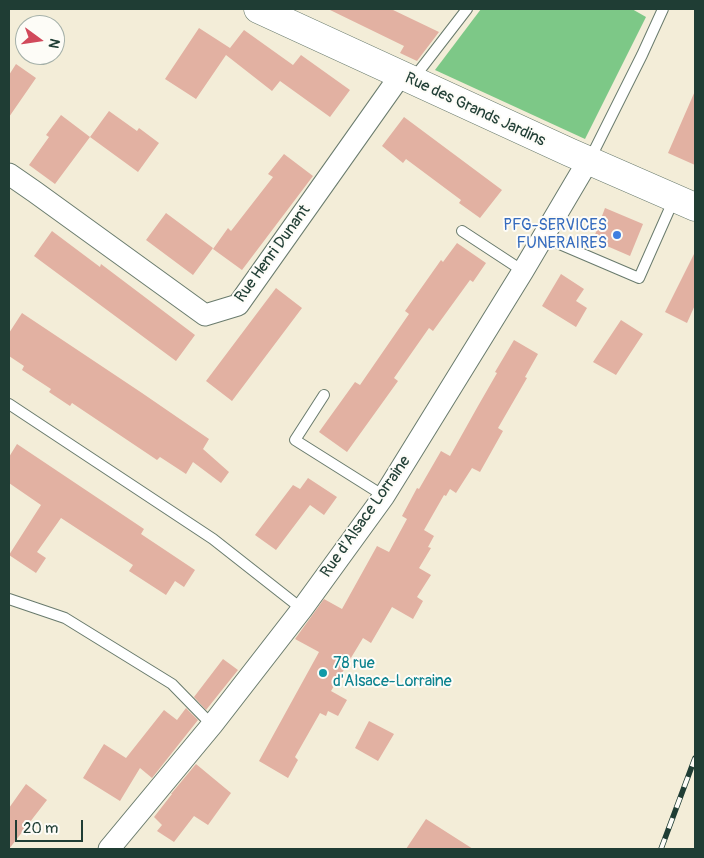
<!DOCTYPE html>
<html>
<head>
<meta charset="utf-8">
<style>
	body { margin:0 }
	#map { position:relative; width:704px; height:858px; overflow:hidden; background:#f3edd8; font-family:Pangolin,sans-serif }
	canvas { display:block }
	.frame { position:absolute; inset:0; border:10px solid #1f3d34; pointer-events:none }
	.north { position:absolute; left:15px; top:15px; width:50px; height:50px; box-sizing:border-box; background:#fdfcf7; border:1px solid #a4b0a9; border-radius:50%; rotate:104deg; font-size:14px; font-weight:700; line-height:20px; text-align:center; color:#1f3d34 }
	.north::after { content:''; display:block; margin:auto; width:18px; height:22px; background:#d1495b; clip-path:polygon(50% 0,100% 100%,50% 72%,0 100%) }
	.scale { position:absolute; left:15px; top:820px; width:68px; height:22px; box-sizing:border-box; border:2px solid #1f3d34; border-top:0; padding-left:6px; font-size:15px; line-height:18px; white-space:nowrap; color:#1f3d34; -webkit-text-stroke:4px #fdfcf7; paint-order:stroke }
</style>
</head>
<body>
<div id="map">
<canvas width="704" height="858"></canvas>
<div class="frame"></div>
<div class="north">N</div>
<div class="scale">20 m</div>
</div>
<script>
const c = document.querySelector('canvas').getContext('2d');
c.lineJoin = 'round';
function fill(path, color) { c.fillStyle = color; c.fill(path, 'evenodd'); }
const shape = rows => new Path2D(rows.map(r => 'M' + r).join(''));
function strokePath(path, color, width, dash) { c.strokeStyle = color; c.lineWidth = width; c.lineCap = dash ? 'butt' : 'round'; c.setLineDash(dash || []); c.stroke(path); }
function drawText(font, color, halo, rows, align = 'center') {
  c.font = font + ' Pangolin,sans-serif'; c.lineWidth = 4; c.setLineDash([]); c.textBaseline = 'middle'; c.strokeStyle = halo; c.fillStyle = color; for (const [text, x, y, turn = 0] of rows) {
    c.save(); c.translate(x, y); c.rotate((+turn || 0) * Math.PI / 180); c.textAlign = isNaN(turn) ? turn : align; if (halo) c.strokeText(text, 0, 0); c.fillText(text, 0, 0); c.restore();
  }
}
fill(shape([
	[481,9,632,9,646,17,585,139,435,70]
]), '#7dc887');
fill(shape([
	[328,9,391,9,439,32,417,61,400,53,404,46],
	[199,28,230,48,244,30,293,65,301,55,350,90,330,117,280,81,272,91,226,55,196,99,165,79],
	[16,64,36,78,9,117,9,75],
	[695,91,695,165,668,153],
	[109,111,137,131,139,128,159,143,138,172,90,137],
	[61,115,90,137,55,184,29,165,49,137,46,135],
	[404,117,502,190,480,218,459,203,461,200,406,159,403,163,382,146],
	[284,154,313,176,242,270,213,249,228,228,231,231,273,177,268,174],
	[605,208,643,224,630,256,593,240],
	[166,213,213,248,193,275,146,240],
	[52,231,100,267,101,264,195,335,176,361,34,256],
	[457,243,486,263,473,282,470,280,433,331,429,328,394,378,398,381,347,452,319,432,355,382,360,385,409,314,405,311,441,260,443,262],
	[695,252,695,305,687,323,665,312],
	[561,274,584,289,576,301,587,308,576,327,542,306],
	[276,288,302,308,232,401,206,381],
	[22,313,142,393,209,439,203,449,229,472,221,483,193,462,186,474,160,457,157,460,72,403,70,406,49,392,51,389,22,370,24,366,9,356,9,333],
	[621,320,643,334,616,375,593,362],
	[514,340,538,354,525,377,527,378,498,428,503,431,480,472,472,468,456,493,450,489,446,496,444,495,424,530,434,536,428,547,431,548,419,568,431,575,417,597,423,601,413,619,392,607,371,643,363,638,331,691,347,700,338,716,328,711,326,716,320,713,295,757,298,760,288,778,259,761,319,652,295,639,324,599,342,609,377,546,389,552,407,519,402,516,417,488,419,489,441,451,450,456,478,406,497,373,495,372],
	[17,444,144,529,141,534,195,570,184,587,175,581,166,595,129,571,133,565,61,518,37,552,46,558,36,573,9,555,41,505,9,483,9,457],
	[308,478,337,497,324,515,310,505,276,550,255,535,293,485,300,489],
	[223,659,238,670,206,710,194,697],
	[186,708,198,720,152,778,140,768,120,801,83,778,104,744,126,758,164,710,177,720],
	[369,721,394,734,378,761,355,748],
	[196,764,231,793,208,825,194,816,174,842,157,831,162,825,154,817,172,794,171,794],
	[26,784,47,800,9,849,9,808],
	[426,819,473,849,406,849]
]), '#e2b1a2');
const lane = shape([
	[413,79,467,9],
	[589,161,642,55,663,9],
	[462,231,523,271],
	[543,237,639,278,674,199],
	[324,395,295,440,384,496],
	[9,404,213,539,302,609],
	[9,599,65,618,172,684,212,725]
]);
const street = shape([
	[9,174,35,192,205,315,238,305,400,76],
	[109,849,212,725,302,609,384,496,523,271,588,161]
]);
const secondary = shape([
	[258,9,569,152,695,207]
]);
strokePath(lane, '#697b6d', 12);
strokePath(street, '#697b6d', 23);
strokePath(secondary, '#697b6d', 29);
strokePath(lane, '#fff', 10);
strokePath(street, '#fff', 21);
strokePath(secondary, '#fff', 28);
const rail = shape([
	[661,849,695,758]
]);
strokePath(rail, '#1f3d34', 5.5);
strokePath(rail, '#fdfcf7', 4, [11]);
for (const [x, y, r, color] of [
	[617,235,5,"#3f7fe0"],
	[323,673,5,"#0f9aa8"]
]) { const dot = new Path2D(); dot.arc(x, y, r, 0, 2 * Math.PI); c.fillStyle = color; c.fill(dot); strokePath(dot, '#fdfcf7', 2); }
drawText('16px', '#1f3d34', '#fdfcf7', [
	["Rue des Grands Jardins",475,110,25],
	["Rue Henri Dunant",273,254,-54],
	["Rue d'Alsace Lorraine",366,517,-55]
]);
drawText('16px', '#366cbe', '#fdfcf7', [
	["PFG-SERVICES",607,226],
	["FUNERAIRES",607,244]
], 'right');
drawText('16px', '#0d838f', '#fdfcf7', [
	["78 rue",333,664],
	["d'Alsace-Lorraine",333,682]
], 'left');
</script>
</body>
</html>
